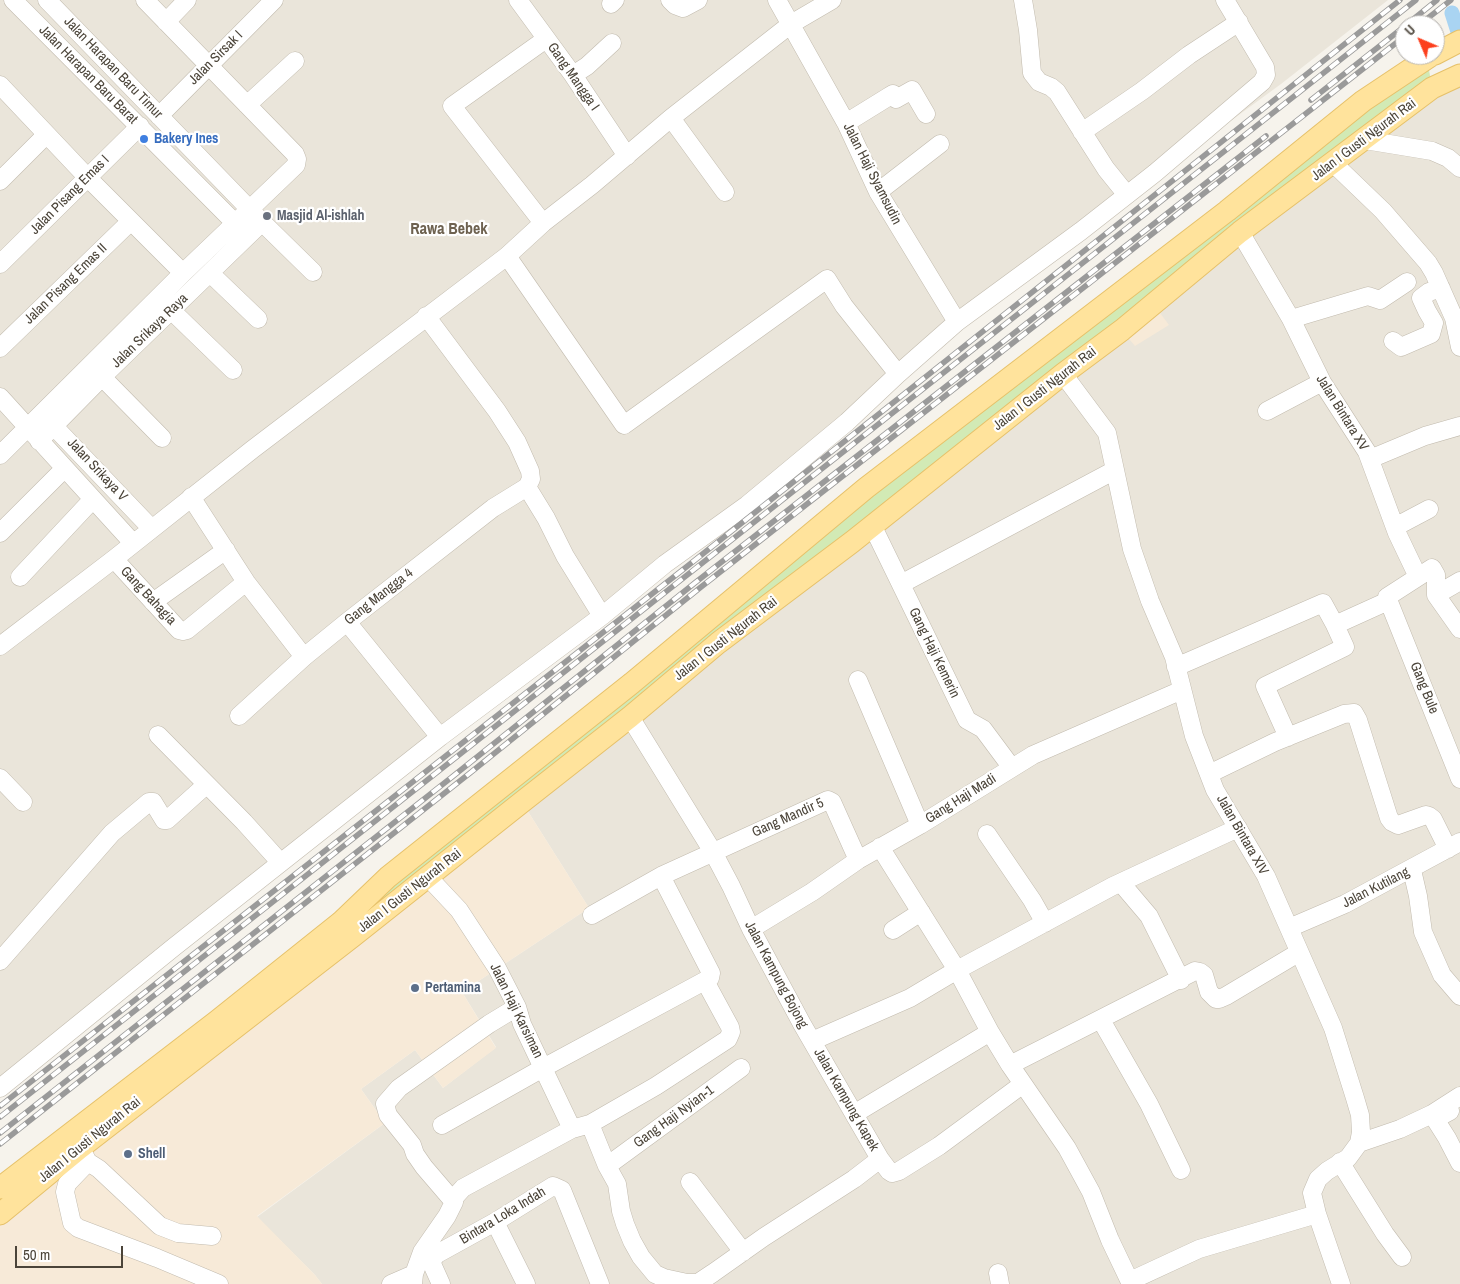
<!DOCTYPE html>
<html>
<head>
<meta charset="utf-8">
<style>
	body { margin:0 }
	#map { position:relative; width:1460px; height:1284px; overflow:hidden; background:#f6f3ec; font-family:"Archivo Narrow",sans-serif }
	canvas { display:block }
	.north { position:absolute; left:1395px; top:15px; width:50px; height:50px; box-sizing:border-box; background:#fff; border:1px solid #b7b4b0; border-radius:50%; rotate:315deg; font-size:14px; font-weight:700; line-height:20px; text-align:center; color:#4b4439 }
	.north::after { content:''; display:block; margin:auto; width:18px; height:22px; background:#fc3f1d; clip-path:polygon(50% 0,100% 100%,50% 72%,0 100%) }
	.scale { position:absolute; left:15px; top:1246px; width:108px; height:22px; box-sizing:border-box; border:2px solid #4b4439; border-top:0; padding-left:6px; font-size:15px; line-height:18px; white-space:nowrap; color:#4b4439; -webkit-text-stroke:4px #fff; paint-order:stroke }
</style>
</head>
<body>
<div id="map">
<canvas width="1460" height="1284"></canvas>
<div class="north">U</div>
<div class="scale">50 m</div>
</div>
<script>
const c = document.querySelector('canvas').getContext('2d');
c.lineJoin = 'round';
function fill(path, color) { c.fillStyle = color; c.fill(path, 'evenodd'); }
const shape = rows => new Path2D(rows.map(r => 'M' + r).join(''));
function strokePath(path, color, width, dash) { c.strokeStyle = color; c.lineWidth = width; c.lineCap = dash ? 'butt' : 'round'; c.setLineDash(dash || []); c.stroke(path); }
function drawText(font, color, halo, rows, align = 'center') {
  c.font = font + ' "Archivo Narrow",sans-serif'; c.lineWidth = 4.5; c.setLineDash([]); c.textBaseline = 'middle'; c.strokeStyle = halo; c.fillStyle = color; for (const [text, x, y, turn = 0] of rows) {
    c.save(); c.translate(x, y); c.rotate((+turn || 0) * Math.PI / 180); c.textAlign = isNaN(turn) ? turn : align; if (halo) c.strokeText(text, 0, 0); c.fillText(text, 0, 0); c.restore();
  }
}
fill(shape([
	[0,0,1388,0,1281,84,948,328,754,502,0,1089],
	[1460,75,1460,1284,322,1284,315,1275,257,1217,385,1123,361,1089,415,1050,443,1088,496,1047,462,992,589,908,522,802]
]), '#eae5da');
fill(shape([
	[1155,306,1169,325,1135,346,1123,332],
	[522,802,589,908,462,992,496,1048,443,1088,415,1050,361,1089,385,1123,257,1216,315,1275,322,1284,0,1284,0,1214]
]), '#f7ead8');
fill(shape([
	[1427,58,1432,88,0,1214,0,1188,388,877]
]), '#d2eab5');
strokePath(shape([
	[1452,13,1460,38]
]), '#a9d4f2', 15);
const minor = shape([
	[13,0,247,235],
	[47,0,263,223,313,272],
	[518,0,573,75,627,156],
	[670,0,675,5,683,8,698,0],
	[777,0,846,123,878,192,957,322],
	[1023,0,1028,30,1032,73,1039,82,1051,87,1057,92,1106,169,1127,195],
	[611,4,615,0],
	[166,22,187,0],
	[573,75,587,66,612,43],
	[0,85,88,178,183,273],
	[247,105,295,61],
	[159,116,274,0],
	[671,118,725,192],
	[846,123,888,97,893,94,896,99,912,90,926,114],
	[1082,132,1142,91,1189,55,1239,22],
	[1365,140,1432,151,1448,158,1460,168],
	[1333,163,1383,211,1428,263,1434,273,1454,318,1460,347],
	[0,181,46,135],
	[878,192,940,144],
	[543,223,452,106,546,39],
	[1240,232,1291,319,1322,382,1367,452,1397,533,1418,577,1387,597,1460,779],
	[507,256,624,425,827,279,844,306,898,374],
	[0,264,140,126],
	[211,274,258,319],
	[172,311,233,370],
	[1291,319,1368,296,1380,300,1407,282],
	[1393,341,1401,347,1431,334,1434,323,1427,311,1421,298,1429,292,1441,288],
	[0,348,131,221],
	[1063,374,1107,433,1132,549,1150,601,1174,657,1194,736,1215,790,1266,876,1333,1028,1355,1098,1360,1115,1361,1132,1359,1143,1348,1158,1327,1171,1318,1179,1312,1193,1317,1214,1341,1284],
	[102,377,162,438],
	[0,397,133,543],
	[1267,411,1322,382],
	[45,417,151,528],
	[39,441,102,377,256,228],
	[0,455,183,273,296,165,297,159,295,154,145,0],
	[1370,459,1425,436,1460,426],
	[527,487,546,518,565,556,602,616],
	[191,497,246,582,304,657],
	[872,525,967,720,983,729,1012,768],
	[1395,527,1429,509],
	[0,533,64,469],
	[114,559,179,630,183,631,187,630,246,582],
	[20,577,93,499],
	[1418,577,1432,568,1436,575,1436,595,1460,629],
	[901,584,1115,470],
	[1436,595,1460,581],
	[153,602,226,550],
	[347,622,440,737],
	[0,646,114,559,253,449,507,256,543,223,592,185,671,118,791,24,832,0],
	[1176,667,1323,603,1335,625,1388,601],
	[858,680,920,825],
	[239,716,304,657,347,622,493,508,527,487,531,479,530,471,517,442,497,411,426,316],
	[630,717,713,852,731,886,751,929,802,1024,880,1159,889,1171,892,1173,899,1171,939,1146,1023,1084],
	[158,735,244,822,280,862],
	[1288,737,1265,686,1345,647,1335,625],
	[1209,774,1275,742,1344,714,1354,713,1358,720,1389,818,1392,822,1398,825,1426,815,1429,816,1433,819,1448,849],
	[0,778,23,802],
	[987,834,1032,900,1045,923],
	[880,847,957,970,990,1032,1010,1065,1067,1148,1091,1192,1110,1240,1131,1284],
	[1412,870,1418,896,1423,932,1442,975,1460,996],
	[428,877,459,910,497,968,517,1007,522,1024,572,1129],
	[1121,883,1149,916,1181,980],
	[592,915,661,876,828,800,832,802,858,860],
	[1289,928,1345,904,1460,842],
	[751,929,812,892,858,860,920,825,1033,755,1182,690],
	[893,930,921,912],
	[0,961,112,833,149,802,153,802,164,820,167,820,206,785],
	[1101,1020,1149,1104,1181,1170],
	[812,1041,910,998,957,970,1113,886,1238,828],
	[1010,1065,1195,971,1200,972,1204,975,1209,992,1216,999,1219,999,1226,996,1298,953],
	[0,1088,174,947,440,737,602,616,665,564,747,505,847,422,898,374,957,322,1081,231,1155,173,1262,82,1266,75,1265,67,1225,0],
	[1450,1111,1435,1119,1447,1138,1460,1163],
	[854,1114,990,1032],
	[590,1124,607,1166,617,1184,621,1211,625,1224,632,1241,641,1257,655,1274,664,1278,687,1283,698,1283,713,1273,764,1237,854,1179,880,1159],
	[442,1125,543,1068,710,978,711,973,661,876],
	[1359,1143,1400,1129,1432,1114,1460,1096],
	[82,1151,88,1162,99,1169,160,1226,178,1233,212,1236],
	[88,1162,67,1184,65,1192,72,1223,78,1228,157,1258,219,1284],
	[1340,1162,1385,1234,1402,1257],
	[607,1166,741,1068],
	[690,1182,743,1252],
	[454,1202,424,1167,415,1154,412,1145,388,1115,385,1104,399,1088,489,1024,517,1007],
	[495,1222,526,1284],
	[998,1273,1000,1284],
	[1130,1281,1199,1249,1317,1214],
	[391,1284,414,1274],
	[413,1284,414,1274,422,1252,447,1216,454,1202,454,1198,463,1188,572,1129,590,1124,656,1086,728,1039,731,1032,730,1027,705,981],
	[441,1284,432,1264,433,1259,437,1254,495,1222,553,1186,562,1190,600,1284]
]);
const major = shape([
	[1435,54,1460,41],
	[0,1188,217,1021,341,922,388,877,632,683,866,488,1227,211,1363,101,1432,55],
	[0,1214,80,1148,352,937,522,802,630,717,718,643,852,542,1063,374,1122,330,1240,232,1432,88,1460,75]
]);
strokePath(minor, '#c2bbae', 19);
strokePath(major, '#e6c16a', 23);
strokePath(minor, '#fff', 18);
strokePath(major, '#ffe39c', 21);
const rail = shape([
	[1406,25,1437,0],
	[1419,25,1451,0],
	[1311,100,1405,26],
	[0,1106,685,568,1400,0],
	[0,1117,1416,0],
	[0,1133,452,777,696,582,1266,136],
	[0,1144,470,773,701,587,1405,36]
]);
strokePath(rail, '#9a9a9a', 5.5);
strokePath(rail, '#fff', 4, [11]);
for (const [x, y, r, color] of [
	[144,139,5,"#3f7fe0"],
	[267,216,5,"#6b7280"],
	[415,988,5,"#5c6f8a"],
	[128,1154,5,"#5c6f8a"]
]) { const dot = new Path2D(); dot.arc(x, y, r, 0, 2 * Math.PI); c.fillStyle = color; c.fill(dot); strokePath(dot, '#fff', 2); }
drawText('14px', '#4b4439', '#fff', [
	["Jalan Sirsak I",216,58,-45],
	["Jalan Harapan Baru Timur",113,68,46],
	["Jalan Harapan Baru Barat",88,75,45],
	["Gang Mangga I",573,77,55],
	["Jalan I Gusti Ngurah Rai",1364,140,-37],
	["Jalan Haji Syamsudin",872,174,63],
	["Jalan Pisang Emas I",70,195,-45],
	["Jalan Pisang Emas II",66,284,-44],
	["Jalan Srikaya Raya",150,331,-44],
	["Jalan I Gusti Ngurah Rai",1045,389,-38],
	["Jalan Bintara XV",1342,413,58],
	["Jalan Srikaya V",97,470,47],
	["Gang Bahagia",148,596,47],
	["Gang Mangga 4",379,597,-38],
	["Jalan I Gusti Ngurah Rai",726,639,-38],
	["Gang Haji Kemerin",934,653,64],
	["Gang Bule",1424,688,68],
	["Gang Haji Madi",961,799,-32],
	["Gang Mandir 5",788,818,-24],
	["Jalan Bintara XIV",1242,835,60],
	["Jalan Kutilang",1376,888,-27],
	["Jalan I Gusti Ngurah Rai",410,891,-38],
	["Jalan Kampung Bojong",776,975,62],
	["Jalan Haji Karsiman",516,1011,64],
	["Jalan Kampung Kapek",846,1100,60],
	["Gang Haji Nyian-1",674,1117,-36],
	["Jalan I Gusti Ngurah Rai",90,1140,-39],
	["Bintara Loka Indah",503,1216,-31]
]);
drawText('bold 14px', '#366cbe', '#fff', [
	["Bakery Ines",154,139]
], 'left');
drawText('bold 14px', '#5b616d', '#fff', [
	["Masjid Al-ishlah",277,216]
], 'left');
drawText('bold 14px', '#4e5e75', '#fff', [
	["Pertamina",425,988],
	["Shell",138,1154]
], 'left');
drawText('bold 16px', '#6e6250', '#fff', [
	["Rawa Bebek",449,230]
]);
</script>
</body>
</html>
